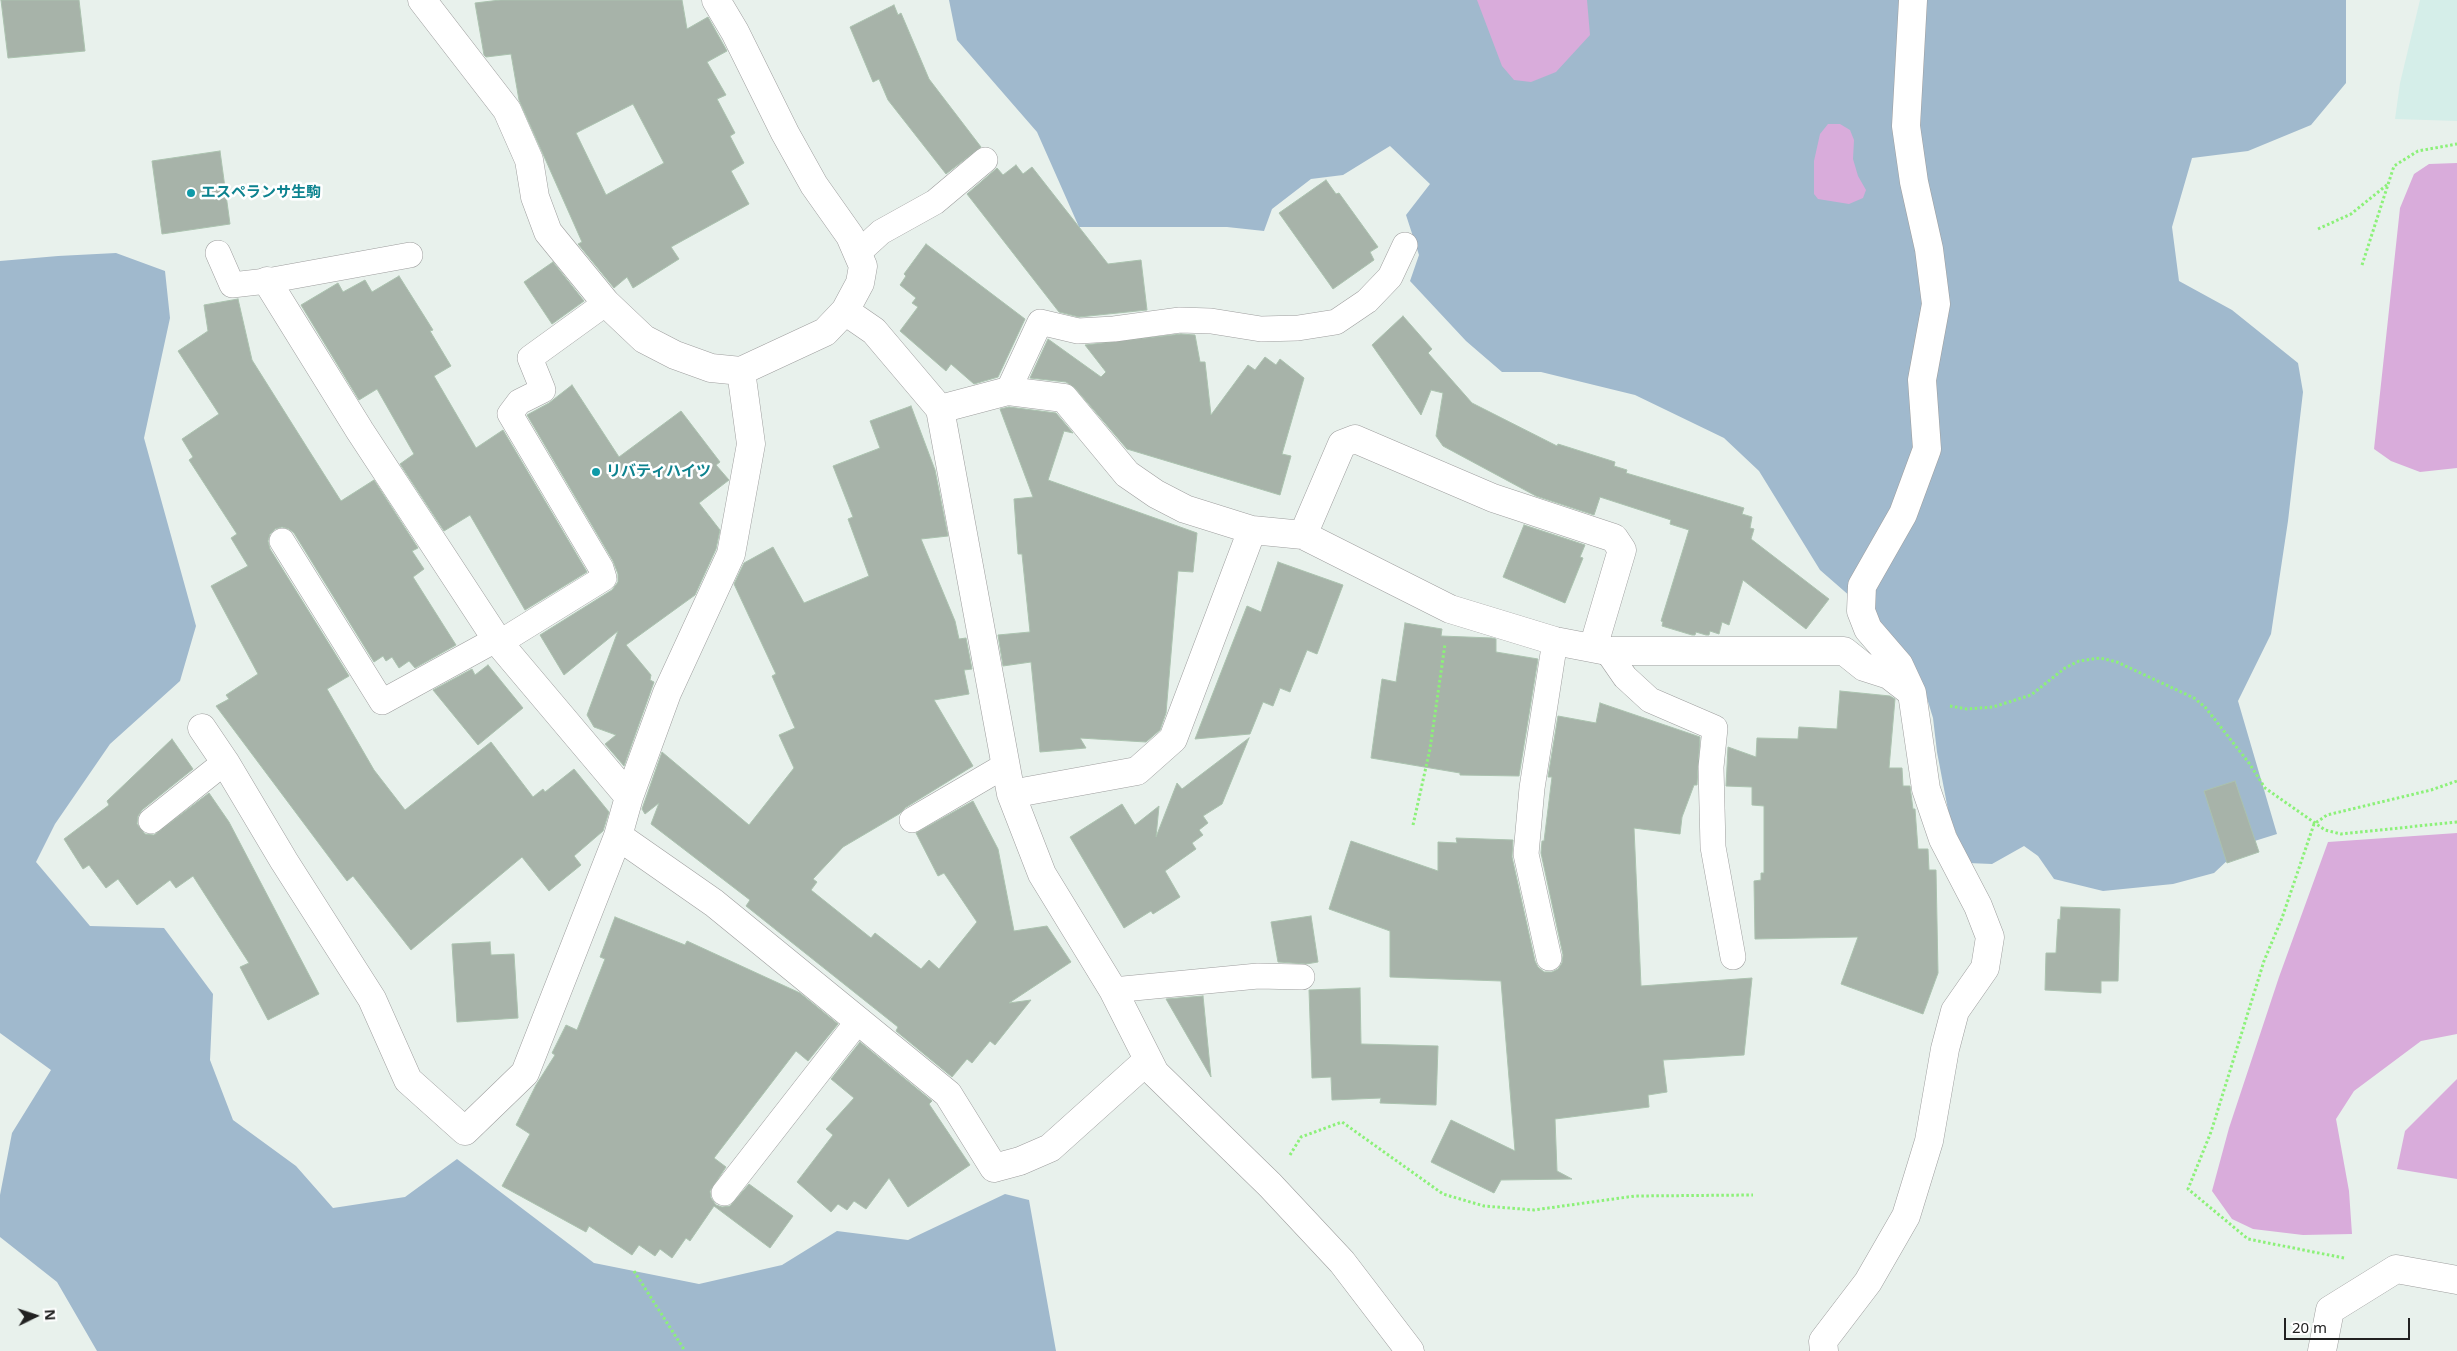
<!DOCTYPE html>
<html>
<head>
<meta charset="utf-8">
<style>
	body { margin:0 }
	#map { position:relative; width:2457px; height:1351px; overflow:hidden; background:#e8f1ec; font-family:"Noto Sans",sans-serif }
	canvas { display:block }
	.north { position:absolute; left:10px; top:1291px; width:50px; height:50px; -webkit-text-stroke:4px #fff; paint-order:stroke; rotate:86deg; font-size:14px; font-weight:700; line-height:20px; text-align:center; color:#212121 }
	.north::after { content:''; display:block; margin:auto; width:18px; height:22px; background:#212121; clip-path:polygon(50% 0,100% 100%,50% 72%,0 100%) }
	.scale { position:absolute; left:2284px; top:1318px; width:126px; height:22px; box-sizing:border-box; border:2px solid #212121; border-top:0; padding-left:6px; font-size:15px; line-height:18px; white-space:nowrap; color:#212121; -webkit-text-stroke:4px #fff; paint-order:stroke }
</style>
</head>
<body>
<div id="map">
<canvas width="2457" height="1351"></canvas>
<div class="north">N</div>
<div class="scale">20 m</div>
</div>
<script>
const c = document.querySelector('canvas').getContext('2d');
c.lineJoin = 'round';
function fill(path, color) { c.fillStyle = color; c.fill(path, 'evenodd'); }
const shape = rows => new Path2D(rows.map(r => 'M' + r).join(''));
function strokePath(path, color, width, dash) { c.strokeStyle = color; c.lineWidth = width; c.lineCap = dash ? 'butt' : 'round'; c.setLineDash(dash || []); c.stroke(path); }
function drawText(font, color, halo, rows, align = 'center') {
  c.font = font + ' "Noto Sans","Noto Sans JP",sans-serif'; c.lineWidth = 5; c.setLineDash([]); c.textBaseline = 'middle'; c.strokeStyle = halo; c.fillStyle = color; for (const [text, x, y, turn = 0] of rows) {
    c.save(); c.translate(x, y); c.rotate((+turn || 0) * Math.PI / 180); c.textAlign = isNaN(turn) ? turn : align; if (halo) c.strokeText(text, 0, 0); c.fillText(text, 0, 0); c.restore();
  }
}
fill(shape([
	[2420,0,2457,0,2457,121,2395,119,2400,83]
]), '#d5eee9');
fill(shape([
	[949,0,2346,0,2346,83,2311,125,2248,151,2192,158,2172,227,2179,281,2232,310,2298,363,2303,392,2288,521,2271,634,2238,701,2277,834,2245,844,2214,873,2173,884,2103,891,2054,879,2038,856,2024,846,1992,864,1968,863,1949,815,1937,752,1933,718,1923,685,1875,618,1820,570,1759,471,1724,438,1635,395,1541,372,1502,372,1466,341,1410,281,1419,255,1406,215,1430,184,1390,146,1343,175,1311,179,1272,209,1264,231,1227,227,1079,227,1037,132,957,40],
	[116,253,165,271,170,318,144,438,196,626,180,681,110,744,55,824,36,862,90,926,164,928,213,994,210,1060,233,1120,296,1166,333,1208,405,1197,457,1159,594,1263,699,1284,782,1265,837,1231,908,1240,1005,1194,1029,1200,1056,1351,97,1351,57,1282,0,1237,0,1195,12,1133,51,1070,0,1033,0,261,58,256]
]), '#a0b9cd');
fill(shape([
	[1477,0,1587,0,1590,35,1556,72,1531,82,1514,80,1502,66],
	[1828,124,1840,124,1850,130,1854,140,1853,159,1858,176,1866,190,1863,198,1849,204,1818,199,1814,194,1814,161,1820,134],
	[2457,163,2457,468,2420,472,2391,461,2374,449,2400,208,2414,174,2429,164],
	[2457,833,2457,1034,2421,1041,2354,1091,2336,1119,2349,1191,2352,1234,2303,1235,2253,1229,2232,1219,2212,1191,2229,1128,2279,977,2328,842],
	[2457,1079,2457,1179,2397,1169,2405,1131]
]), '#d9acdb');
const building = shape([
	[1,0,79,0,85,51,8,58,1,0],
	[500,0,682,0,687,29,708,17,727,51,707,62,726,95,717,99,735,133,730,136,744,163,731,171,749,204,671,247,679,259,633,288,627,277,614,288,578,244,582,242,519,100,511,54,486,57,484,55,475,3,500,0],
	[633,104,664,163,606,195,576,133,633,104],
	[894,5,898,15,901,13,929,79,981,147,946,174,888,100,879,79,873,82,850,27,894,5],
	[220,151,230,224,162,234,152,161,220,151],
	[1016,165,1023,174,1032,167,1108,264,1141,260,1147,310,1079,317,1059,312,967,194,997,168,1003,175,1016,165],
	[1326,180,1336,194,1339,193,1378,247,1370,252,1374,260,1333,289,1279,213,1326,180],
	[926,244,1025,319,998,377,974,384,951,364,946,371,900,331,918,307,912,303,916,298,900,285,906,276,904,274,926,244],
	[553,262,584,301,552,324,524,282,553,262],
	[399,276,433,330,430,331,451,366,434,376,476,448,503,430,587,572,525,610,470,515,444,531,400,464,414,454,377,389,359,400,301,305,338,283,343,292,365,280,372,292,399,276],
	[238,299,252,360,308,449,341,501,374,480,418,548,412,551,424,569,413,577,456,645,415,668,409,661,399,668,392,657,386,661,383,656,374,662,294,533,289,529,282,527,275,529,270,534,268,541,270,549,349,676,327,689,374,770,405,810,491,742,533,797,543,789,545,792,574,769,609,812,603,831,574,856,581,865,549,891,522,857,411,950,353,876,347,881,216,706,229,699,226,695,258,674,211,586,248,566,231,538,237,534,189,460,193,457,182,439,219,414,178,351,208,331,204,305,238,299],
	[1403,316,1432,349,1428,353,1472,403,1557,446,1558,444,1615,462,1614,466,1627,470,1626,473,1744,508,1742,514,1752,517,1750,528,1754,529,1751,539,1829,599,1806,629,1743,580,1729,625,1722,622,1719,634,1710,631,1709,635,1706,635,1696,632,1695,635,1692,635,1662,626,1663,622,1661,621,1689,530,1670,524,1671,520,1600,497,1594,515,1536,496,1443,446,1436,436,1443,393,1431,390,1421,415,1372,345,1403,316],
	[1181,334,1195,335,1200,362,1205,362,1211,415,1248,365,1255,370,1265,357,1276,365,1280,359,1304,378,1282,454,1291,456,1280,495,1127,449,1075,388,1066,382,1030,378,1048,339,1101,377,1106,372,1085,345,1181,334],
	[572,385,619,457,681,411,720,462,716,465,729,480,699,503,720,530,716,549,695,595,626,645,651,675,650,680,654,682,624,766,605,744,616,735,594,727,587,715,618,631,564,675,540,635,612,590,618,582,618,574,613,561,527,415,549,403,572,385],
	[911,406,935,470,948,536,921,539,955,621,959,639,966,638,972,669,964,670,969,694,934,700,973,766,905,808,899,814,843,847,813,879,817,882,811,890,871,938,875,933,921,969,929,960,939,969,977,922,944,873,938,876,916,833,973,801,998,849,1014,931,1047,926,1071,962,1009,1003,1031,1000,995,1045,990,1041,972,1063,967,1059,952,1077,896,1031,898,1027,746,906,750,900,651,824,659,803,645,814,642,809,662,752,749,825,794,768,779,735,795,728,772,676,776,674,734,584,744,563,773,547,804,603,869,576,848,519,853,517,833,466,880,448,870,421,911,406],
	[1009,407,1056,413,1073,433,1064,431,1048,480,1197,533,1193,572,1178,571,1166,713,1160,730,1146,742,1080,738,1086,748,1040,752,1031,662,1003,666,998,635,1030,632,1022,554,1018,554,1014,499,1033,497,1000,409,1009,407],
	[1524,525,1585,545,1580,557,1583,558,1565,603,1503,577,1524,525],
	[1278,562,1343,585,1317,654,1307,650,1290,692,1280,688,1273,706,1263,702,1250,734,1195,739,1247,606,1261,612,1278,562],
	[1405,623,1442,629,1441,636,1492,638,1496,639,1496,652,1538,659,1519,776,1460,775,1460,773,1371,758,1382,679,1396,682,1405,623],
	[488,665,523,708,478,745,433,690,472,669,475,675,488,665],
	[1840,691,1890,696,1895,699,1889,768,1902,768,1903,786,1910,786,1913,809,1915,809,1918,849,1928,849,1929,870,1936,870,1938,973,1923,1014,1841,984,1858,937,1755,939,1754,881,1761,880,1761,873,1764,873,1764,806,1752,805,1752,787,1726,786,1728,747,1756,757,1757,738,1798,739,1799,727,1837,729,1840,691],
	[1600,703,1700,737,1697,785,1694,785,1682,817,1680,834,1634,828,1641,986,1752,978,1744,1055,1663,1060,1667,1092,1648,1095,1649,1107,1555,1119,1557,1171,1572,1179,1501,1180,1494,1193,1431,1162,1451,1120,1515,1151,1501,981,1390,977,1390,931,1329,909,1351,841,1438,871,1438,842,1457,843,1456,838,1513,840,1512,857,1535,961,1538,967,1544,972,1552,972,1558,969,1562,963,1563,955,1541,853,1542,841,1544,841,1552,777,1548,777,1558,716,1596,723,1600,703],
	[1249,738,1222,804,1203,816,1208,823,1199,830,1203,835,1192,843,1196,849,1165,871,1180,897,1153,914,1151,911,1124,928,1070,837,1122,804,1135,825,1159,806,1156,837,1177,783,1182,789,1249,738],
	[172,739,193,769,142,810,138,816,137,824,145,834,154,835,209,793,229,822,319,994,268,1020,240,967,249,963,193,876,176,888,170,880,137,905,118,879,106,888,89,865,83,869,64,839,109,805,107,801,172,739],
	[2235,781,2259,852,2227,863,2204,791,2235,781],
	[2061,907,2120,909,2118,981,2101,981,2101,993,2045,990,2046,953,2056,953,2058,919,2060,920,2061,907],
	[1311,916,1318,962,1306,964,1278,962,1271,922,1311,916],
	[615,917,685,945,687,941,800,993,838,1024,808,1061,796,1051,714,1158,726,1167,710,1191,711,1198,716,1205,722,1207,730,1206,749,1184,793,1216,770,1248,714,1206,690,1241,686,1238,672,1258,660,1249,655,1256,639,1245,632,1255,589,1226,586,1232,502,1186,530,1134,516,1125,536,1085,555,1055,552,1053,566,1025,577,1030,605,959,600,957,615,917],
	[490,942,491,955,514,954,518,1018,457,1022,452,944,490,942],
	[1360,988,1361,1044,1438,1046,1436,1105,1380,1103,1381,1098,1332,1100,1331,1077,1312,1078,1309,990,1360,988],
	[1203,996,1211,1077,1166,999,1203,996],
	[860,1042,932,1101,929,1104,970,1165,908,1207,889,1178,866,1209,854,1201,847,1210,838,1204,831,1212,797,1182,833,1135,826,1129,854,1098,831,1079,860,1042]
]);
fill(building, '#a7b3a9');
strokePath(building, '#abc2af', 1);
const service = shape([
	[218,253,232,285,267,281,410,255],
	[857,254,881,232,935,202,985,160],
	[1008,391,1040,322,1078,331,1114,329,1180,320,1211,321,1261,329,1298,328,1336,322,1367,301,1390,277,1405,245],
	[282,541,382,702,497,639],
	[499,643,604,578,601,568,510,414,519,402,543,390,530,358,606,303],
	[1607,651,1625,677,1650,700,1715,728,1711,767,1713,847,1733,957],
	[912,820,1006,765],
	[151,821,225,762],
	[1549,958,1526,854,1532,788,1555,641],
	[1113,990,1258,976,1302,977],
	[724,1193,859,1020]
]);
const minor = shape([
	[422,0,507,110,529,160,535,197,548,232,606,303,644,339,675,355,711,368,741,371,825,332,845,311,860,283,863,266,850,236,814,185,785,133,735,32,716,0],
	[267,281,360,431,499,643,629,797],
	[845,311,874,331,940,409,1011,794,1042,874,1113,990,1155,1073,1270,1185,1342,1262,1410,1351],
	[940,409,1008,391,1064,398,1127,474,1156,494,1185,509,1252,530,1303,535,1450,609,1555,641,1607,651,1844,651,1864,667,1889,675,1911,692],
	[1303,535,1342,444,1355,439,1493,498,1614,538,1622,550,1593,648],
	[202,728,225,762,284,861,372,999,408,1080,465,1131,525,1073,618,836,629,797,667,693,731,554,751,444,741,371],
	[1011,794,1137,771,1173,739,1252,530],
	[618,836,714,903,948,1094,994,1168,1020,1161,1050,1148,1148,1060],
	[1824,1351,1823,1341,1868,1282,1906,1216,1929,1141,1945,1049,1955,1011,1985,968,1990,937,1978,906,1943,839,1926,789,1912,693,1899,665,1868,629,1861,611,1862,586,1903,514,1927,449,1922,380,1936,304,1929,249,1914,182,1906,126,1913,0],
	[2322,1351,2330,1310,2396,1269,2457,1280]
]);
strokePath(service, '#9e9e9e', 26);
strokePath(minor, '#9e9e9e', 29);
strokePath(shape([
	[2318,229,2351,214,2388,184],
	[2362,265,2394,166,2418,151,2457,144],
	[1950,706,1967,709,1993,707,2031,695,2065,668,2079,661,2100,658,2117,662,2194,698,2205,707,2249,763,2265,788,2325,830,2341,834,2457,822],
	[1413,825,1430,749,1445,644],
	[1290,1155,1301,1137,1342,1122,1443,1194,1484,1206,1534,1210,1635,1196,1753,1195],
	[2344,1258,2248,1239,2188,1189,2211,1132,2264,961,2282,918,2314,824,2327,815,2431,790,2457,781],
	[634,1271,685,1351]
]), '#8cf179', 3, [2.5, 2.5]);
strokePath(service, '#fff', 25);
strokePath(minor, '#fff', 28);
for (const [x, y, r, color] of [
	[191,193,5,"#0f9aa8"],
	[596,472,5,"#0f9aa8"]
]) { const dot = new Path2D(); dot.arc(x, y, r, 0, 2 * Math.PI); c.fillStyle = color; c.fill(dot); strokePath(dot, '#fff', 2); }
drawText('bold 15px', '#0d838f', '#fff', [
	["エスペランサ生駒",201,193],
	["リバティハイツ",606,472]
], 'left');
</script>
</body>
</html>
